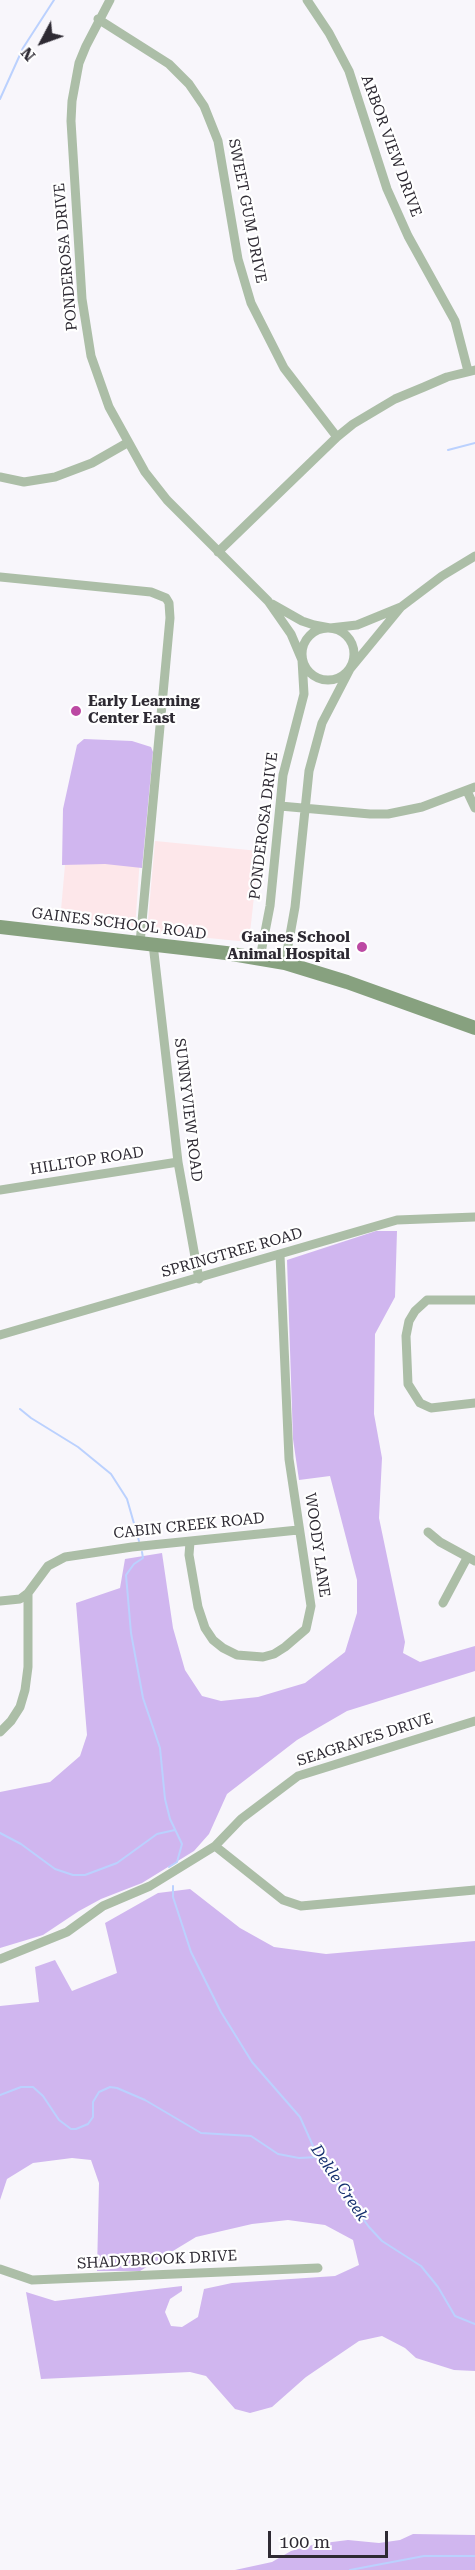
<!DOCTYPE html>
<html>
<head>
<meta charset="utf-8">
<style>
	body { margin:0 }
	#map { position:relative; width:475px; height:2570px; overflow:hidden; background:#f8f6fb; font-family:"Roboto Serif",serif }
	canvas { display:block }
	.north { position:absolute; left:12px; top:12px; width:60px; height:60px; -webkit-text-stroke:4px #fff; paint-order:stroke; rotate:229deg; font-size:16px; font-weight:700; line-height:24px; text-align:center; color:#2e2a33 }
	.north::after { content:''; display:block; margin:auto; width:21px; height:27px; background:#2e2a33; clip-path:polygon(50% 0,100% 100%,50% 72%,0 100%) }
	.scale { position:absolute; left:268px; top:2531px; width:120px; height:27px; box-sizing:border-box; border:3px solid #2e2a33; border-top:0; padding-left:8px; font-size:18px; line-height:21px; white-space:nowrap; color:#2e2a33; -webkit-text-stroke:4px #fff; paint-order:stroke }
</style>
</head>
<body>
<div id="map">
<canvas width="475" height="2570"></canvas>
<div class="north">N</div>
<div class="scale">100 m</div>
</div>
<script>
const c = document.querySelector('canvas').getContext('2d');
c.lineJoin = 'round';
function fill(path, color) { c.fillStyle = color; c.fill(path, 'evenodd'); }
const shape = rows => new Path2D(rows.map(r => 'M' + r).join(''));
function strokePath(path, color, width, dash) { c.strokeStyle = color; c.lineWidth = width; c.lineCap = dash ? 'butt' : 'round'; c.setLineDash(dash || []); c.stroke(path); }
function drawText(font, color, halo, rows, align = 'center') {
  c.font = font + ' "Roboto Serif",serif'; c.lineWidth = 4.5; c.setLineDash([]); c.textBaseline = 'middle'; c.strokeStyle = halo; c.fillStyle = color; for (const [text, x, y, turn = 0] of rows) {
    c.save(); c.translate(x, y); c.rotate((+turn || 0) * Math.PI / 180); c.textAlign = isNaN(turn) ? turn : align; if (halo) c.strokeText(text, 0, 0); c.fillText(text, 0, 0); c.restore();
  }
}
fill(shape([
	[69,820,142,829,135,929,60,921],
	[155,841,259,851,249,942,147,932]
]), '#fde7ea');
fill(shape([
	[84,739,132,741,151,747,153,752,142,868,105,864,62,865,63,809,77,745],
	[376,1231,397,1231,395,1297,375,1334,374,1414,382,1458,379,1518,405,1642,403,1653,420,1662,475,1646,475,1671,347,1711,297,1740,227,1794,209,1834,194,1851,142,1883,101,1899,79,1911,43,1935,0,1948,0,1792,50,1782,80,1756,87,1735,76,1603,120,1588,125,1559,162,1553,173,1628,185,1670,202,1696,221,1701,258,1697,305,1683,345,1652,357,1613,357,1580,330,1476,299,1480,293,1439,287,1260],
	[190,1889,240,1928,274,1947,326,1954,475,1941,475,2371,454,2370,416,2358,405,2348,382,2336,359,2341,306,2377,272,2407,250,2413,235,2409,206,2376,190,2372,41,2379,26,2292,55,2301,182,2286,182,2291,170,2299,165,2312,171,2326,182,2327,198,2317,204,2289,232,2283,335,2276,359,2265,353,2240,325,2225,288,2220,252,2224,196,2237,140,2271,97,2271,99,2183,91,2160,72,2158,33,2163,7,2179,0,2200,0,2006,39,2002,35,1967,55,1960,72,1991,117,1973,105,1923,158,1893],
	[413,2534,475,2535,475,2570,235,2570,272,2562,291,2551,316,2544,348,2540,379,2543,400,2540]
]), '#d0b6ef');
strokePath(shape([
	[0,99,23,48,54,0],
	[448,450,475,443],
	[20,1409,31,1418,78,1447,111,1474,127,1499,139,1541],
	[142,1552,143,1558,134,1564,126,1575,131,1633,143,1698,160,1748,165,1799,170,1819,182,1844,177,1862,169,1867],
	[0,1833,21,1844,55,1869,73,1875,85,1875,117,1863,157,1834,175,1830],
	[173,1886,173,1897,191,1952,221,2012,252,2062,300,2117,318,2157,369,2227,382,2241,421,2266,438,2287,455,2316,475,2324],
	[0,2095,21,2087,33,2087,43,2096,59,2120,71,2129,76,2129,88,2124,93,2117,93,2102,99,2092,110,2087,117,2088,145,2100,201,2133,251,2136,278,2154,299,2158,318,2157],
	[350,2570,424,2556,475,2556]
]), '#bbd1fe', 2);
strokePath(shape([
	[110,0,86,46,79,63,72,101,71,121,82,299,91,356,109,407,145,472,167,500,268,601,291,634,302,660,304,694,283,775,270,906,260,958],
	[307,0,329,33,349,71,387,189,408,236,455,321,468,371],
	[98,19,169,64,189,84,204,106,218,141,238,259,251,303,284,368,337,437],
	[0,477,24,482,55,477,92,463,127,443],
	[218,552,337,437,353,424,395,399,424,387,447,377,475,370],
	[0,577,151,592,166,598,169,603,170,618,140,943],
	[272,604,302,621,314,625,330,628,357,625,401,607,442,576,475,556],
	'302 654a26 26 0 1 1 52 0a26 26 0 1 1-52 0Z',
	[467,791,475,808],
	[280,806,370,814,388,814,422,807,475,787],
	[153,944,178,1162,199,1279],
	[285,963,295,907,309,771,322,723,350,669,401,607],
	[0,1190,178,1162],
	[475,1300,427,1300,415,1311,409,1321,406,1336,408,1384,420,1403,431,1408,475,1403],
	[0,1335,397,1220,475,1217],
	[428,1532,440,1542,475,1561],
	[190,1542,189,1555,198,1607,205,1628,213,1640,223,1648,237,1655,263,1657,274,1654,285,1647,306,1629,311,1606,289,1459,280,1255],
	[0,1601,20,1599,28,1593,48,1566,65,1557,132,1547,298,1530],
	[443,1603,467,1558],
	[475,1721,298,1776,241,1819,215,1846,283,1900,301,1906,475,1890],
	[0,1732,11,1721,20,1707,25,1690,28,1667,28,1593],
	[0,1959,67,1932,103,1906,150,1886,215,1846],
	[0,2269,32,2280,318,2268]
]), '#acbea7', 9);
strokePath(shape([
	[0,927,226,953,285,963,347,982,475,1028]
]), '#87a17f', 14);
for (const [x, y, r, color] of [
	[76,711,6,"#bc49a3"],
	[362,947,6,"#bc49a3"]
]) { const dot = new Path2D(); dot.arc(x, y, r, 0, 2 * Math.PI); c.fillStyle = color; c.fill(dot); strokePath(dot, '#fff', 2); }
drawText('15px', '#2e2a33', '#fff', [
	["ARBOR VIEW DRIVE",391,146,70],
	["SWEET GUM DRIVE",247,211,79],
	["PONDEROSA DRIVE",66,257,-95],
	["PONDEROSA DRIVE",264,826,-83],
	["GAINES SCHOOL ROAD",119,924,7],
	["SUNNYVIEW ROAD",188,1110,83],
	["HILLTOP ROAD",87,1161,-9],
	["SPRINGTREE ROAD",232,1253,-16],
	["CABIN CREEK ROAD",189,1526,-6],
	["WOODY LANE",317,1545,82],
	["SEAGRAVES DRIVE",365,1740,-18],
	["SHADYBROOK DRIVE",157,2260,-3]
]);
drawText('bold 15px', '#2e2a33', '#fff', [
	["Early Learning",88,702],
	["Center East",88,719],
	["Gaines School",350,938,"right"],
	["Animal Hospital",350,955,"right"]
], 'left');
drawText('italic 16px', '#152f6e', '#fff', [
	["Dekle Creek",339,2183,56]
]);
</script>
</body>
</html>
